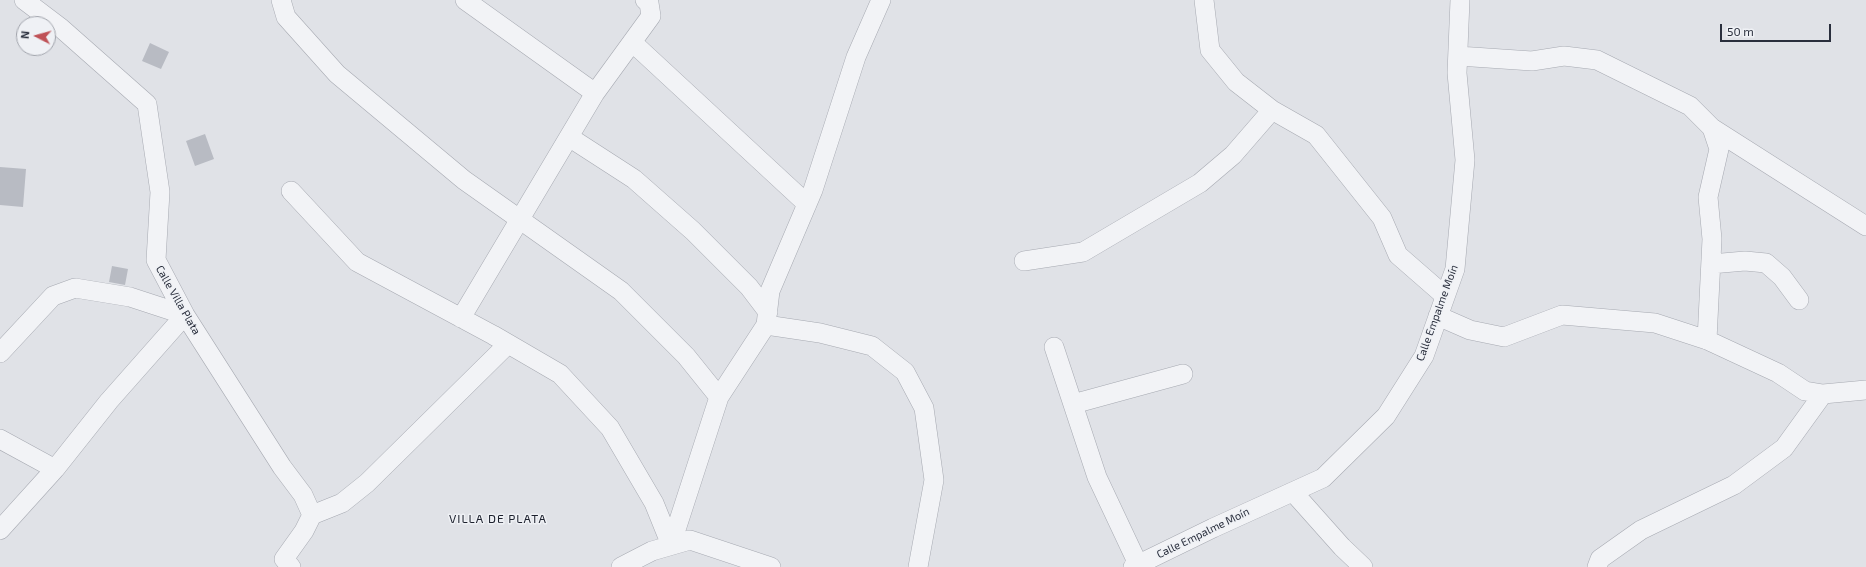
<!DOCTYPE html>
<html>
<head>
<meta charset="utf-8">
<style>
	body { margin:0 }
	#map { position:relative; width:1866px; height:567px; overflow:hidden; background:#e0e2e7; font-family:"Exo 2",sans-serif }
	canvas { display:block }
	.north { position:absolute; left:16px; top:16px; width:40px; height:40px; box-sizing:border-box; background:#eff1f5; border:1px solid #a0a3ab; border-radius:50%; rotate:276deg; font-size:11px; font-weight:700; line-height:16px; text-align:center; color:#2a2f3d }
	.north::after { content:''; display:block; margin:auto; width:14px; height:18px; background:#bf5257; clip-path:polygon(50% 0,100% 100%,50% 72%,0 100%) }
	.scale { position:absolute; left:1720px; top:24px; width:111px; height:18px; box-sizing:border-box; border:2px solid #2a2f3d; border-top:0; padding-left:5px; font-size:12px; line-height:14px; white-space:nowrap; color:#2a2f3d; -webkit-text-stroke:3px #eff1f5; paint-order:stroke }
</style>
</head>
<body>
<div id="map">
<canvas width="1866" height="567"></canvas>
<div class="north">N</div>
<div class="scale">50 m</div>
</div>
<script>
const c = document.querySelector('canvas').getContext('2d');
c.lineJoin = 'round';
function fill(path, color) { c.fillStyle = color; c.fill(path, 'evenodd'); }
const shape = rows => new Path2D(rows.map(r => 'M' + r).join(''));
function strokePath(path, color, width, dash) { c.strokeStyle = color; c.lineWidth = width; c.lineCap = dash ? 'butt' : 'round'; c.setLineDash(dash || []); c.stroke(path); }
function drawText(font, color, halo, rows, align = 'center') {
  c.font = font + ' "Exo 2",sans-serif'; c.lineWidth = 3; c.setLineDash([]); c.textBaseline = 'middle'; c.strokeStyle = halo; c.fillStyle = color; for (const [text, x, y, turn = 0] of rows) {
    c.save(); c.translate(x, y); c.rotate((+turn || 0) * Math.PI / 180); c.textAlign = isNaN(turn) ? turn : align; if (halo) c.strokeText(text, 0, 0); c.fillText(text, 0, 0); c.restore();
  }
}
fill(shape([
	[150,43,169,52,161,69,142,61],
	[205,134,214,159,195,166,186,141],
	[0,167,26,169,23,207,0,205],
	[112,266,128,269,125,285,109,282]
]), '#b8bbc3');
const minor = shape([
	[24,0,61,28,147,104,160,192,156,260,185,315,282,467,303,495,312,515,304,531,284,559,291,567],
	[281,0,286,17,337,74,464,180,621,291,686,356,719,397],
	[465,0,595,93],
	[1204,0,1210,50,1236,82,1272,110,1316,135,1382,218,1398,255,1445,296],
	[632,42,807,204],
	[1458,56,1532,61,1564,56,1597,60,1690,106,1712,128,1719,149,1708,197,1712,239,1707,340],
	[1712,128,1866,226],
	[569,137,634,179,693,231,749,287,768,312],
	[291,191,357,262,493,335,560,374,610,428,654,503,671,545],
	[1024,261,1083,252,1200,183,1233,155,1272,110],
	[1711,264,1745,261,1766,263,1782,277,1799,300],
	[1438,316,1470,330,1504,337,1562,315,1655,323,1707,340,1778,373,1805,391,1823,394,1866,390],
	[461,318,595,93,651,16,649,3,645,0],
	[766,325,820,333,872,346,905,372,924,408,934,480,918,567],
	[1054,347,1097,477,1138,564],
	[0,353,53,296,75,288,130,297,185,315,109,401,55,469,0,530],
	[1073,404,1183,374],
	[0,439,55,469],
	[1293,492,1342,547,1363,567],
	[312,515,342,503,367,483,508,344],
	[671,545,719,397,766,325,770,291,813,190,856,57,881,0],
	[621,567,652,551,690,540,771,567],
	[1133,567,1213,528,1323,478,1386,416,1424,356,1455,269,1465,160,1457,73,1460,0],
	[1597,567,1600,559,1641,530,1734,485,1784,448,1823,394]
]);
strokePath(minor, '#a6a9b1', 20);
strokePath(minor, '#f2f3f6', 19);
drawText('11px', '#2a2f3d', '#eff1f5', [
	["Calle Villa Plata",178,300,60],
	["Calle Empalme Moín",1437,313,-70],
	["Calle Empalme Moín",1203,533,-26]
]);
c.letterSpacing = '1px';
drawText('12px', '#1c202d', '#eff1f5', [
	["VILLA DE PLATA",498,519]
]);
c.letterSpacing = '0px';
</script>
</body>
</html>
